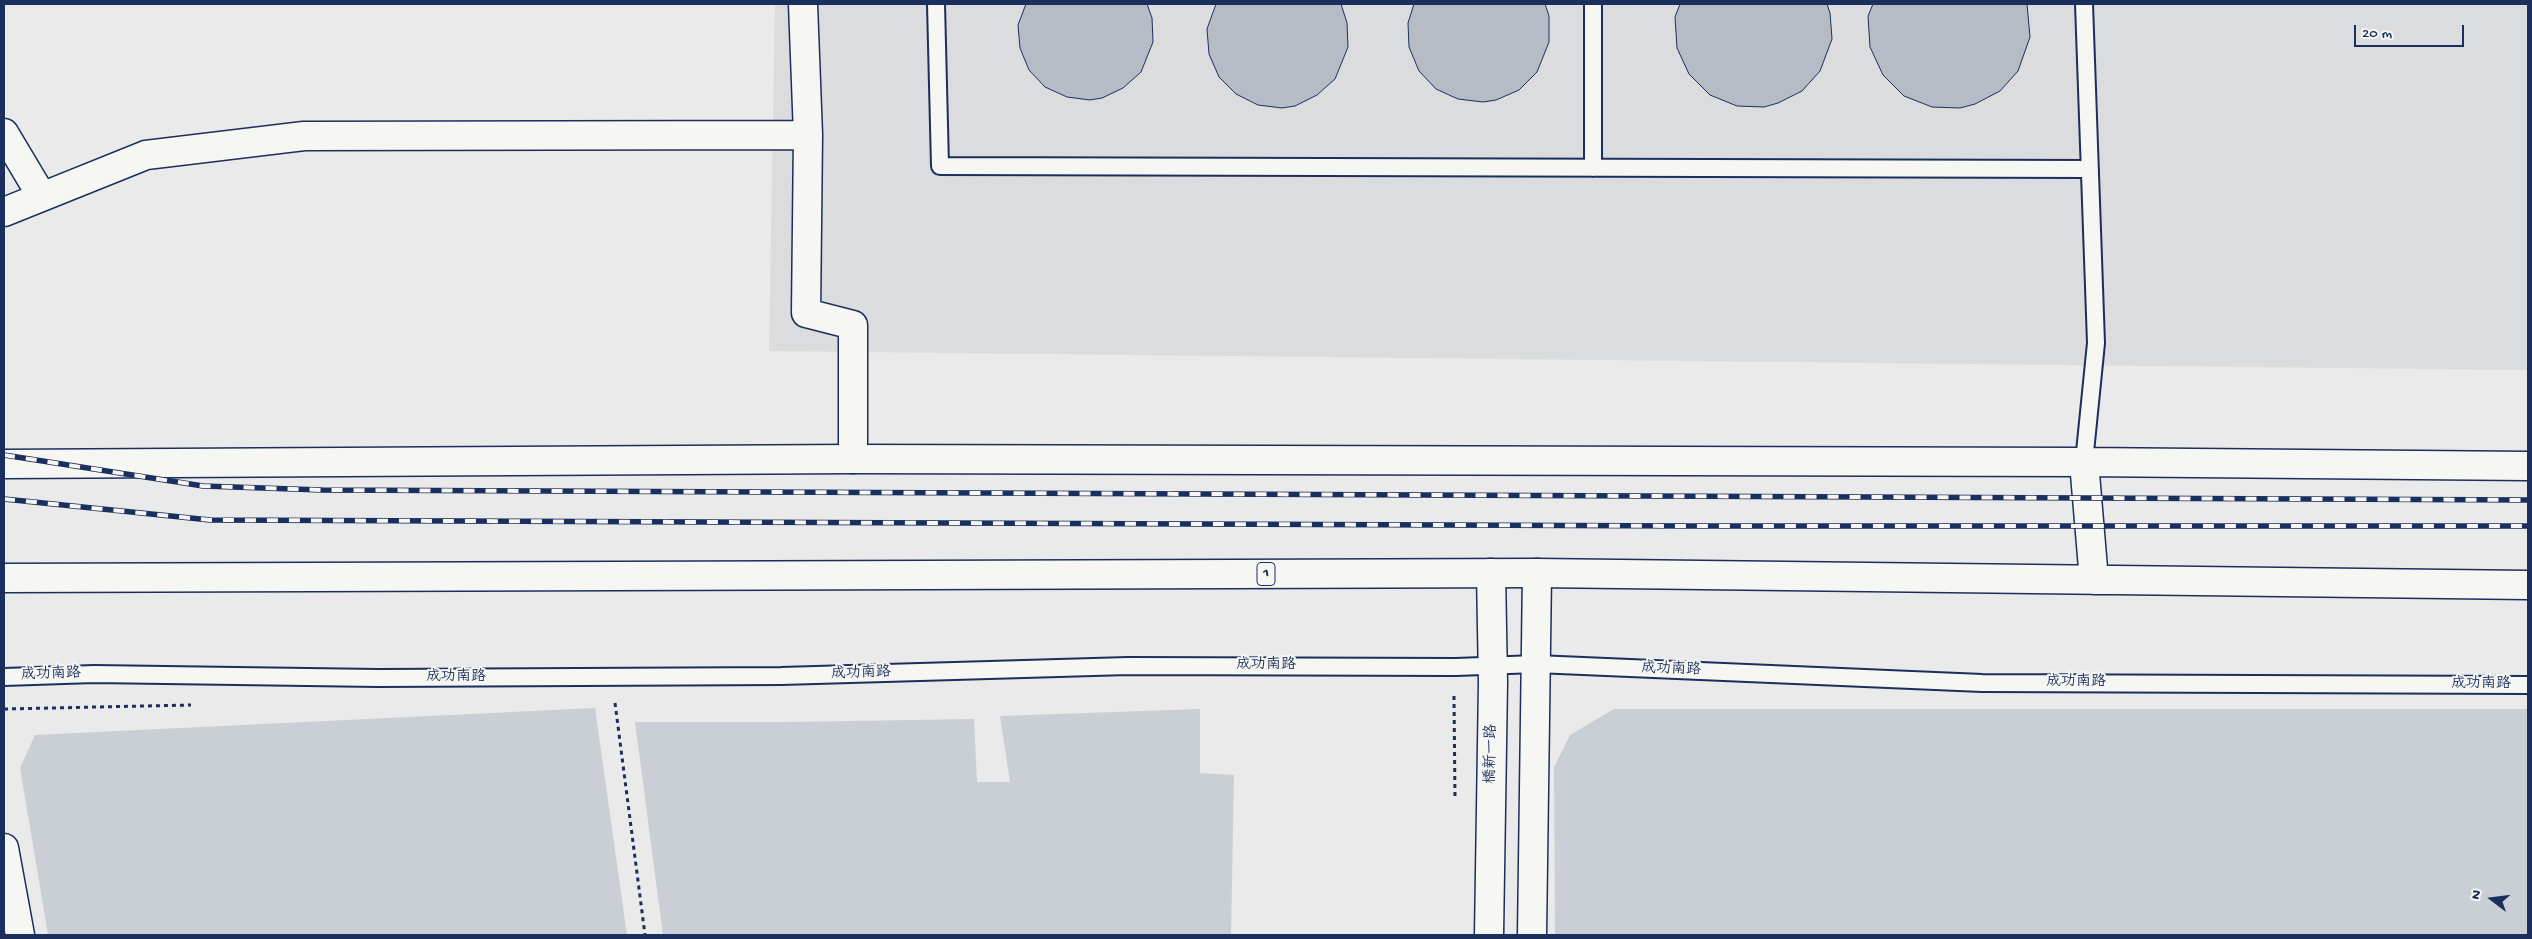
<!DOCTYPE html>
<html>
<head>
<meta charset="utf-8">
<style>
	body { margin:0 }
	#map { position:relative; width:2532px; height:939px; overflow:hidden; background:#e9eae9; font-family:"Gochi Hand",sans-serif }
	canvas { display:block }
	.frame { position:absolute; inset:0; border:5px solid #1b2f5e; pointer-events:none }
	.north { position:absolute; left:2467px; top:874px; width:50px; height:50px; -webkit-text-stroke:4px #f6f6f2; paint-order:stroke; rotate:285deg; font-size:14px; font-weight:700; line-height:20px; text-align:center; color:#1b2f5e }
	.north::after { content:''; display:block; margin:auto; width:18px; height:22px; background:#1b2f5e; clip-path:polygon(50% 0,100% 100%,50% 72%,0 100%) }
	.scale { position:absolute; left:2354px; top:25px; width:110px; height:22px; box-sizing:border-box; border:2px solid #1b2f5e; border-top:0; padding-left:6px; font-size:15px; line-height:18px; white-space:nowrap; color:#1b2f5e; -webkit-text-stroke:4px #f6f6f2; paint-order:stroke }
</style>
</head>
<body>
<div id="map">
<canvas width="2532" height="939"></canvas>
<div class="frame"></div>
<div class="north">N</div>
<div class="scale">20 m</div>
</div>
<script>
const c = document.querySelector('canvas').getContext('2d');
c.lineJoin = 'round';
function fill(path, color) { c.fillStyle = color; c.fill(path, 'evenodd'); }
const shape = rows => new Path2D(rows.map(r => 'M' + r).join(''));
function strokePath(path, color, width, dash) { c.strokeStyle = color; c.lineWidth = width; c.lineCap = dash ? 'butt' : 'round'; c.setLineDash(dash || []); c.stroke(path); }
function drawText(font, color, halo, rows, align = 'center') {
  c.font = font + ' "Gochi Hand","LXGW WenKai TC",sans-serif'; c.lineWidth = 4; c.setLineDash([]); c.textBaseline = 'middle'; c.strokeStyle = halo; c.fillStyle = color; for (const [text, x, y, turn = 0] of rows) {
    c.save(); c.translate(x, y); c.rotate((+turn || 0) * Math.PI / 180); c.textAlign = isNaN(turn) ? turn : align; if (halo) c.strokeText(text, 0, 0); c.fillText(text, 0, 0); c.restore();
  }
}
fill(shape([
	[775,4,2528,4,2528,370,769,351]
]), '#dadcde');
fill(shape([
	[595,708,627,935,48,935,20,768,35,735],
	[1200,709,1200,773,1234,775,1231,935,663,935,635,722,789,722,974,719,977,782,1010,782,1000,716],
	[1614,709,2528,709,2528,935,1555,935,1554,767,1570,735]
]), '#caced5');
const building = shape([
	[1026,4,1147,4,1152,18,1153,42,1141,72,1123,88,1102,98,1090,100,1067,97,1045,87,1029,70,1020,48,1018,25,1026,4],
	[1216,4,1341,4,1347,23,1348,47,1335,79,1317,95,1295,106,1282,108,1258,105,1236,94,1219,77,1209,54,1207,29,1216,4],
	[1414,4,1545,4,1549,16,1549,42,1537,72,1519,90,1496,100,1483,102,1458,99,1436,89,1419,71,1409,47,1408,23,1414,4],
	[1680,4,1827,4,1830,13,1832,39,1820,71,1802,91,1778,103,1764,107,1737,106,1710,95,1689,74,1677,48,1675,17,1680,4],
	[1873,4,2027,4,2030,37,2018,71,2000,91,1975,104,1960,108,1932,107,1904,96,1883,75,1870,47,1868,16,1873,4]
]);
fill(building, '#b6bbc6');
strokePath(building, '#1b2f5e', 1);
const lane = shape([
	[936,4,940,166,2090,169],
	[1593,168,1593,4],
	[2084,462,2096,343,2084,4],
	[4,677,94,674,378,678,781,676,1128,666,1456,667,1536,664,1982,683,2528,685]
]);
const street = shape([
	[803,4,808,135,806,313,853,325,853,459],
	[4,133,41,195],
	[4,212,146,155,304,136,808,135],
	[4,848,20,935],
	[1489,935,1493,682,1491,573],
	[1532,935,1537,573]
]);
const primary = shape([
	[2084,462,2094,580],
	[4,464,853,459,2084,462,2528,466],
	[4,578,1537,573,2528,585]
]);
strokePath(lane, '#1b2f5e', 20);
strokePath(street, '#1b2f5e', 31);
strokePath(primary, '#1b2f5e', 31);
strokePath(shape([
	[1454,696,1455,799],
	[615,703,645,935],
	[4,709,191,705]
]), '#1b2f5e', 3, [4, 4]);
strokePath(lane, '#f6f6f2', 16);
strokePath(street, '#f6f6f2', 28);
strokePath(primary, '#f6f6f2', 28);
const rail = shape([
	[4,455,203,486,322,490,2528,500],
	[4,499,210,520,1692,526,2528,526]
]);
strokePath(rail, '#1b2f5e', 5.5);
strokePath(rail, '#f6f6f2', 4, [11]);
for (const [x, y, w] of [
	[1266,574,18]
]) { const box = new Path2D(); box.roundRect(x - w / 2, y - 11.5, w, 23, 4); c.fillStyle = '#f6f6f2'; c.fill(box); strokePath(box, '#1b2f5e', 1); }
drawText('bold 14px', '#1b2f5e', null, [
	["1",1266,574]
]);
drawText('15px', '#1b2f5e', '#f6f6f2', [
	["成功南路",1266,666],
	["成功南路",1671,670,2],
	["成功南路",861,674,-2],
	["成功南路",51,675,-2],
	["成功南路",456,678],
	["成功南路",2076,683],
	["成功南路",2481,685],
	["橋新一路",1492,754,-89]
]);
</script>
</body>
</html>
